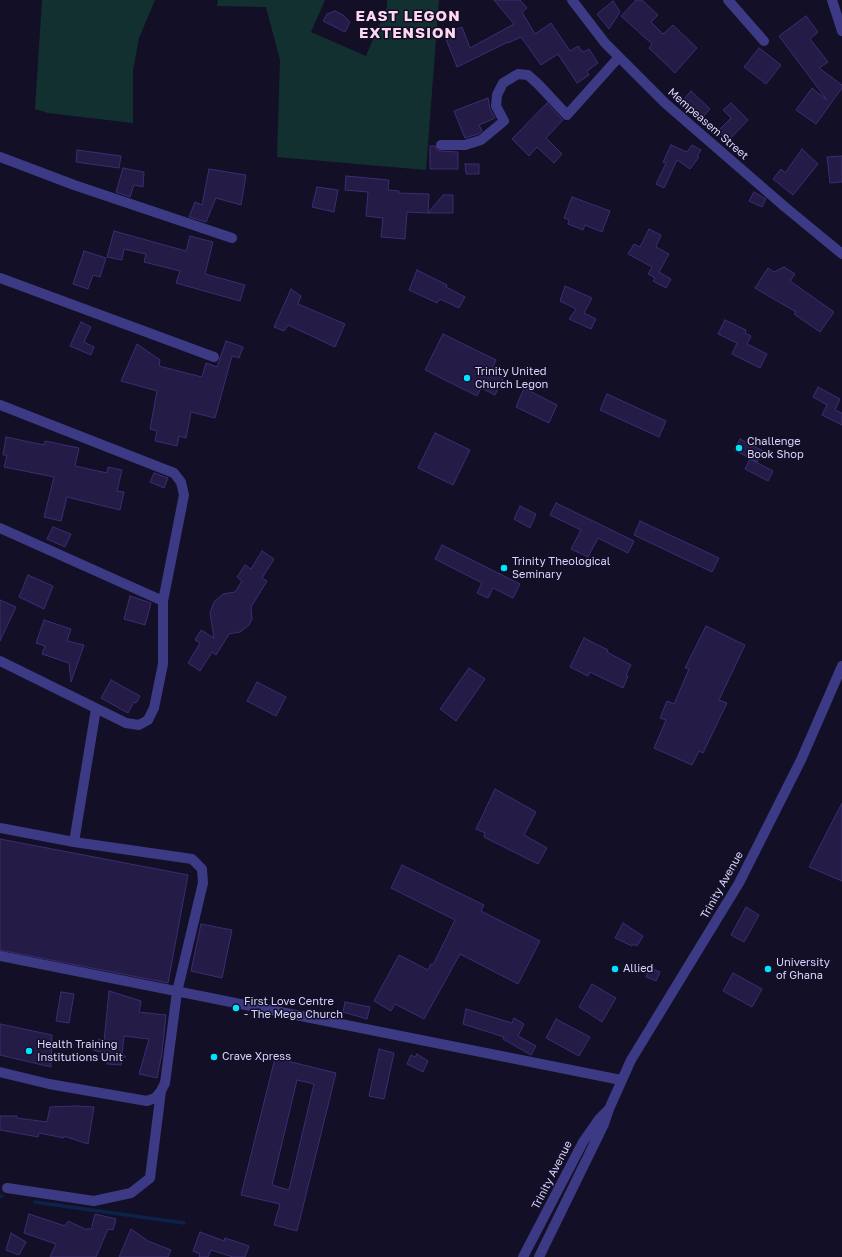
<!DOCTYPE html>
<html>
<head>
<meta charset="utf-8">
<style>
	body { margin:0 }
	canvas { display:block; background:#130f26 }
</style>
</head>
<body>
<canvas width="842" height="1257"></canvas>
<script>
const c = document.querySelector('canvas').getContext('2d');
c.lineJoin = 'round';
function fill(path, color) { c.fillStyle = color; c.fill(path, 'evenodd'); }
const shape = rows => new Path2D(rows.map(r => 'M' + r).join(''));
function strokePath(path, color, width, dash) { c.strokeStyle = color; c.lineWidth = width; c.lineCap = dash ? 'butt' : 'round'; c.setLineDash(dash || []); c.stroke(path); }
function drawText(font, color, halo, rows, align = 'center') {
  c.font = font + ' "Golos Text",sans-serif'; c.lineWidth = 3; c.setLineDash([]); c.textBaseline = 'middle'; c.strokeStyle = halo; c.fillStyle = color; for (const [text, x, y, turn = 0] of rows) {
    c.save(); c.translate(x, y); c.rotate((+turn || 0) * Math.PI / 180); c.textAlign = isNaN(turn) ? turn : align; if (halo) c.strokeText(text, 0, 0); c.fillText(text, 0, 0); c.restore();
  }
}
fill(shape([
	[42,0,155,0,139,38,133,71,133,123,48,113,35,109],
	[218,0,325,0,311,32,366,56,387,7,387,0,439,0,426,170,277,157,280,60,266,7,217,6]
]), '#12302f');
strokePath(shape([
	[0,1196,2,1196],
	[35,1202,184,1223]
]), '#0c2248', 3.5);
const building = shape([
	[494,0,520,0,527,8,522,12,535,34,551,23,570,51,578,46,583,52,589,49,598,63,587,71,589,75,577,83,558,54,541,65,521,37,508,43,508,42,457,67,444,34,462,27,470,48,514,24,494,0],
	[636,0,642,0,658,15,651,22,663,34,673,25,697,48,675,73,649,48,652,44,621,16,636,0],
	[613,1,620,12,609,29,597,14,613,1],
	[335,11,343,15,350,22,345,32,323,21,327,14,335,11],
	[806,16,818,32,810,39,828,62,819,68,842,85,842,88,816,124,796,110,812,88,827,100,779,36,806,16],
	[759,48,781,65,766,84,744,67,759,48],
	[691,91,710,109,703,117,684,99,691,91],
	[488,98,490,109,495,118,479,125,482,131,478,134,465,138,454,111,488,98],
	[547,103,563,120,546,138,562,154,554,163,537,147,529,156,512,139,547,103],
	[731,103,748,120,728,141,718,131,731,118,723,110,731,103],
	[671,145,687,152,692,145,701,150,697,156,699,157,690,169,677,160,664,188,656,184,666,163,663,162,671,145],
	[430,146,435,146,437,150,441,151,458,152,458,169,430,169,430,146],
	[802,149,818,164,793,195,773,179,781,169,785,173,802,149],
	[77,150,121,156,119,168,76,162,77,150],
	[842,156,842,182,830,183,827,157,842,156],
	[465,164,479,164,479,174,466,174,465,164],
	[123,168,144,172,143,187,134,185,130,197,116,192,123,168],
	[209,169,246,175,241,205,216,198,206,222,189,217,195,202,202,205,209,169],
	[346,176,389,180,388,190,399,191,399,193,429,194,428,213,407,212,405,239,381,237,383,218,366,216,368,192,345,190,346,176],
	[317,187,338,190,334,212,312,207,317,187],
	[754,192,766,199,762,207,749,201,754,192],
	[443,195,453,195,453,213,428,213,443,195],
	[572,197,610,211,602,232,585,225,583,230,568,224,569,220,564,218,572,197],
	[649,229,661,235,656,247,669,254,659,272,671,279,666,288,653,281,655,278,648,274,652,267,628,254,634,244,640,247,649,229],
	[114,231,186,251,190,236,213,242,205,274,245,285,240,301,176,283,180,271,144,262,146,254,124,249,122,260,107,257,114,231],
	[84,251,106,258,100,277,93,275,88,289,73,284,84,251],
	[784,267,795,274,790,281,834,312,820,332,794,314,796,312,755,288,768,268,774,272,784,267],
	[417,270,447,285,446,287,465,297,459,308,440,299,437,303,409,290,417,270],
	[565,286,592,298,584,313,596,319,591,329,569,319,576,309,560,301,565,286],
	[291,289,301,296,298,304,345,324,335,347,288,325,284,331,274,327,291,289],
	[725,320,746,330,745,333,751,336,747,344,767,354,760,368,732,354,737,343,718,334,725,320],
	[81,322,91,327,84,342,94,347,91,355,70,346,81,322],
	[443,334,496,360,492,369,505,375,495,395,481,388,477,396,425,370,443,334],
	[226,341,243,347,239,358,232,356,215,418,191,412,186,438,179,436,177,446,155,441,157,431,150,429,157,391,121,381,137,344,160,360,159,366,202,377,206,363,217,367,226,341],
	[818,387,840,399,835,410,842,413,842,425,822,415,827,405,813,397,818,387],
	[524,388,557,405,549,423,516,407,524,388],
	[607,394,666,421,659,437,600,410,607,394],
	[435,433,470,450,453,485,418,468,435,433],
	[6,437,44,445,45,441,79,448,75,466,107,473,108,467,122,470,117,491,124,492,120,510,67,497,61,521,44,517,54,477,4,467,7,455,3,455,6,437],
	[740,439,763,451,757,462,734,450,740,439],
	[750,459,773,471,768,481,745,469,750,459],
	[154,473,168,478,164,488,150,482,154,473],
	[556,503,634,541,628,553,598,538,588,557,571,549,581,530,550,515,556,503],
	[520,506,536,514,530,528,514,519,520,506],
	[640,521,719,558,712,572,634,535,640,521],
	[53,527,71,534,65,547,47,539,53,527],
	[442,545,520,584,513,598,493,588,488,598,477,593,482,583,435,559,442,545],
	[262,551,274,559,262,578,267,581,251,607,252,619,249,625,240,632,229,634,216,655,212,652,200,671,188,663,200,643,195,640,201,630,214,638,210,613,214,602,223,594,235,592,242,581,237,577,245,565,251,569,262,551],
	[28,575,53,586,44,609,19,597,28,575],
	[130,596,151,603,145,625,124,619,130,596],
	[0,600,16,607,0,641,0,600],
	[44,620,71,629,67,641,84,645,71,682,69,663,42,654,45,646,36,643,44,620],
	[706,626,745,645,719,700,727,703,703,753,699,751,692,765,654,748,666,720,660,718,667,701,674,704,689,669,685,668,706,626],
	[584,638,608,650,607,652,631,665,626,675,628,676,623,688,590,672,588,676,570,667,584,638],
	[469,668,485,679,456,721,440,709,469,668],
	[111,680,140,696,136,703,134,702,128,713,101,698,111,680],
	[257,682,286,697,276,716,247,701,257,682],
	[495,789,536,812,524,835,547,848,538,864,484,837,485,833,476,829,495,789],
	[842,803,842,881,809,867,842,803],
	[0,839,188,875,168,983,0,950,0,839],
	[402,865,484,905,481,911,540,941,518,984,460,954,424,1019,395,1004,391,1011,374,1001,399,955,428,970,431,964,433,965,455,920,391,888,402,865],
	[746,907,759,915,744,942,731,935,746,907],
	[623,923,643,936,637,946,633,944,632,946,615,938,623,923],
	[201,924,232,930,222,978,191,971,201,924],
	[650,968,660,972,656,981,646,977,650,968],
	[733,973,762,989,752,1007,723,991,733,973],
	[592,984,616,998,602,1022,579,1007,592,984],
	[109,991,141,1001,139,1012,166,1015,162,1053,157,1078,139,1074,149,1039,124,1036,122,1054,126,1057,122,1057,121,1065,107,1064,108,1054,93,1050,99,1039,104,1042,109,991],
	[61,992,74,994,69,1023,56,1021,61,992],
	[345,1002,370,1007,367,1019,343,1012,345,1002],
	[466,1009,512,1023,514,1018,524,1024,518,1036,536,1046,531,1055,503,1039,504,1037,463,1024,466,1009],
	[556,1019,590,1037,579,1056,546,1038,556,1019],
	[0,1024,52,1035,51,1067,0,1055,0,1024],
	[379,1049,394,1053,384,1099,369,1096,379,1049],
	[417,1054,428,1061,423,1072,407,1064,411,1055,415,1057,417,1054],
	[275,1058,336,1073,297,1231,274,1225,280,1204,241,1195,275,1058],
	[297,1080,314,1084,289,1190,272,1185,297,1080],
	[75,1106,94,1107,88,1144,64,1136,64,1138,39,1133,38,1137,0,1130,0,1116,17,1116,17,1118,47,1122,50,1107,75,1106],
	[29,1214,65,1226,68,1221,87,1230,88,1228,91,1230,95,1214,116,1219,113,1230,108,1229,96,1257,50,1257,56,1244,24,1233,29,1214],
	[131,1229,148,1241,171,1250,168,1257,119,1257,131,1229],
	[200,1232,224,1241,225,1238,249,1246,245,1257,233,1257,211,1250,208,1257,199,1257,200,1254,193,1251,200,1232],
	[11,1233,26,1242,19,1255,6,1250,11,1233]
]);
fill(building, '#241b47');
strokePath(building, '#3b2d73', 1);
strokePath(shape([
	[572,0,605,43,665,103,785,207,842,254],
	[728,0,764,41],
	[832,0,842,31],
	[441,145,465,145,481,140,504,121,496,106,497,95,503,83,518,74,528,75,539,85,567,115,619,57],
	[0,157,74,185,232,238],
	[0,278,214,357],
	[0,405,174,473,181,482,184,495,163,601,163,664,154,708,148,720,139,725,126,723,0,661],
	[0,528,163,601],
	[0,828,74,842,192,859,202,869,203,883,177,992,165,1083,161,1091,155,1098,147,1101,49,1084,0,1072],
	[74,842,96,709],
	[0,956,621,1080],
	[7,1188,94,1201,131,1193,150,1178,161,1091]
]), '#3d3a85', 10);
strokePath(shape([
	[523,1257,583,1142,599,1119,608,1110],
	[539,1257,604,1124,609,1109,631,1060,739,883,801,760,842,666]
]), '#3d3a85', 10);
for (const [x, y, r, color] of [
	[467,378,4,"#00e5ff"],
	[739,448,4,"#00e5ff"],
	[504,568,4,"#00e5ff"],
	[615,969,4,"#00e5ff"],
	[768,969,4,"#00e5ff"],
	[236,1008,4,"#00e5ff"],
	[29,1051,4,"#00e5ff"],
	[214,1057,4,"#00e5ff"]
]) { const dot = new Path2D(); dot.arc(x, y, r, 0, 2 * Math.PI); c.fillStyle = color; c.fill(dot); strokePath(dot, '#130f26', 1.5); }
drawText('11px', '#d9d4ff', '#130f26', [
	["Mempeasem Street",708,124,41],
	["Trinity Avenue",722,885,-61],
	["Trinity Avenue",552,1175,-63]
]);
drawText('11px', '#d9d4ff', '#130f26', [
	["Trinity United",475,372],
	["Church Legon",475,385],
	["Challenge",747,442],
	["Book Shop",747,455],
	["Trinity Theological",512,562],
	["Seminary",512,575],
	["University",776,963],
	["of Ghana",776,976],
	["Allied",623,969],
	["First Love Centre",244,1002],
	["- The Mega Church",244,1015],
	["Health Training",37,1045],
	["Institutions Unit",37,1058],
	["Crave Xpress",222,1057]
], 'left');
c.letterSpacing = '1px';
drawText('bold 15px', '#ffd6f0', '#130f26', [
	["EAST LEGON",408,16],
	["EXTENSION",408,33]
]);
c.letterSpacing = '0px';
</script>
</body>
</html>
